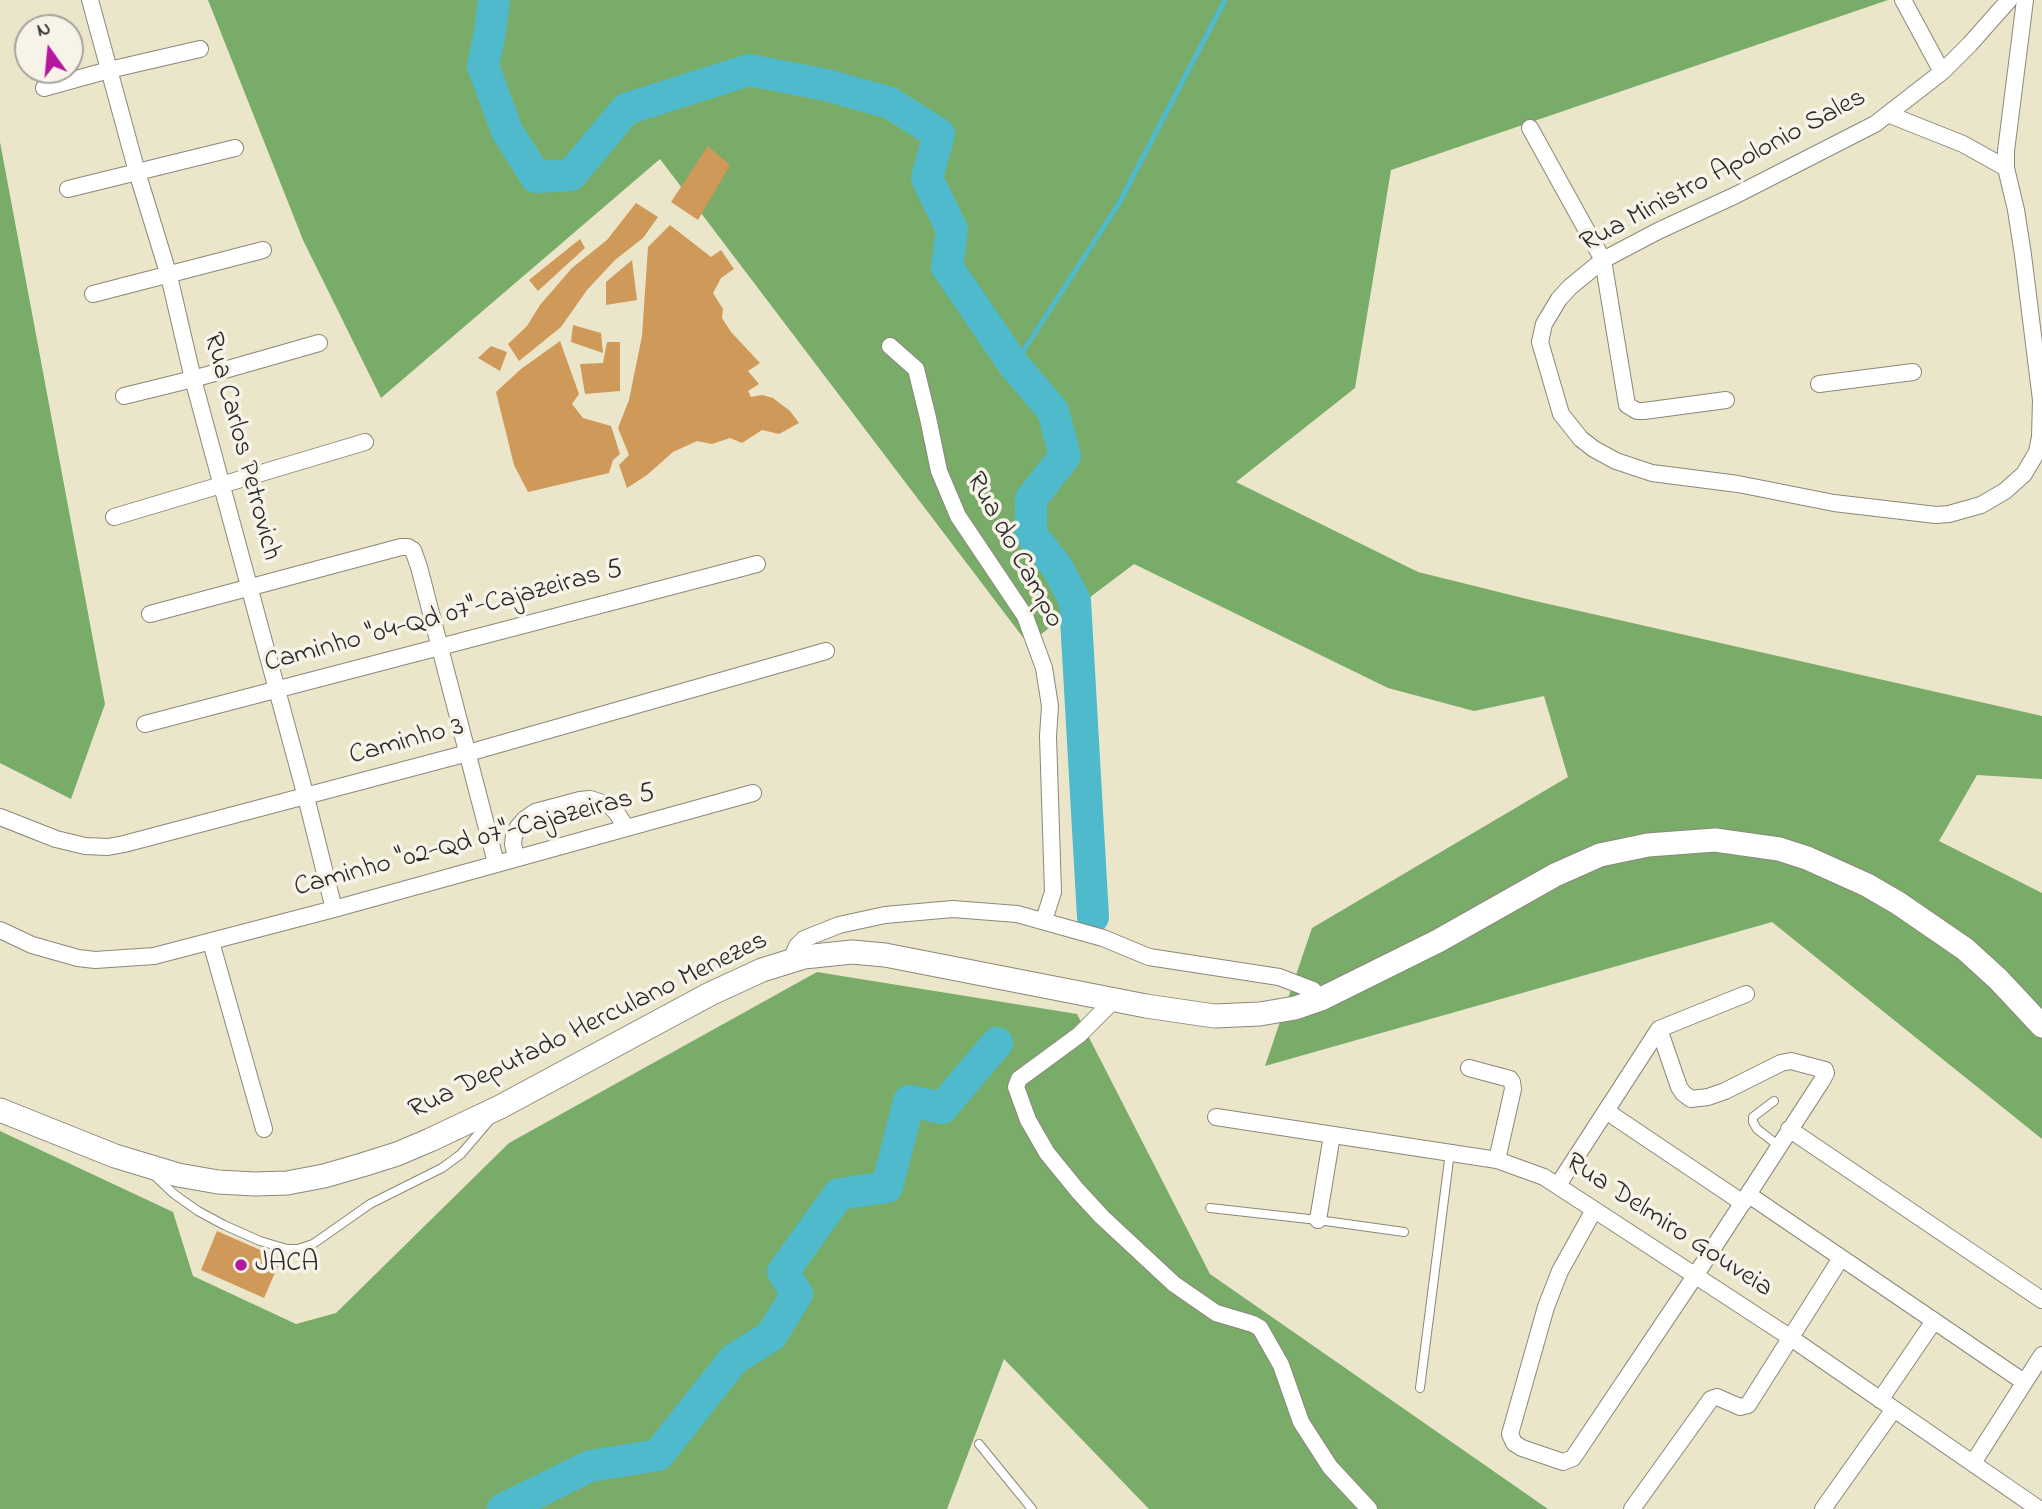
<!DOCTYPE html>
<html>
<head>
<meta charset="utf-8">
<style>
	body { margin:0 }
	#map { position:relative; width:2042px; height:1509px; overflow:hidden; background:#ebe5c9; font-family:"Indie Flower",sans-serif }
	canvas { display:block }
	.north { position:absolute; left:14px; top:14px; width:70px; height:70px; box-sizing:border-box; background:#f7f3e8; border:2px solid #a5a39c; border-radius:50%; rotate:345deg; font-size:19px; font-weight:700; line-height:28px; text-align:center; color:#2b2b2b }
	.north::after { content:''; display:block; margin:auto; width:24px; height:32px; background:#b5179e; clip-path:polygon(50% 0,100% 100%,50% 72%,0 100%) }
</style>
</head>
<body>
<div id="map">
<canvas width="2042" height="1509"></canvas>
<div class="north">N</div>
</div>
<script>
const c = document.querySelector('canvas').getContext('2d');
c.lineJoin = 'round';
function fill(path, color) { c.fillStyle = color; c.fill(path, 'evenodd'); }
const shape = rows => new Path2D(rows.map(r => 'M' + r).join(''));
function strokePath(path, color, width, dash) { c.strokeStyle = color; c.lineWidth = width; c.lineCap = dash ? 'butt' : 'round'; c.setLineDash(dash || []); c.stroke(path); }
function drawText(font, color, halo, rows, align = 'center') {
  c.font = font + ' "Indie Flower",sans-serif'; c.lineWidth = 7; c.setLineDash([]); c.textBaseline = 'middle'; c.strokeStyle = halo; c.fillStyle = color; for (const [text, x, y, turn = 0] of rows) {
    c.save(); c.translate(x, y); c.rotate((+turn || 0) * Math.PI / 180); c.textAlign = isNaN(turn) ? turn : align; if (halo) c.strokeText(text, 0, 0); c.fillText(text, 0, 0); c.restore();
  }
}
fill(shape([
	[208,0,1888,0,1391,170,1355,388,1236,482,1418,572,1531,600,2042,716,2042,779,1977,775,1939,841,2042,893,2042,1139,1772,922,1265,1066,1312,928,1568,777,1544,696,1474,711,1388,688,1134,564,1028,644,660,159,381,398,303,240],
	[0,142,105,704,71,799,0,763],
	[817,972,1077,1014,1210,1274,1548,1509,1149,1509,1004,1359,947,1509,0,1509,0,1131,173,1212,193,1276,296,1324,336,1313,509,1143]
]), '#78ac68');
strokePath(shape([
	[1014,365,1118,205,1225,0]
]), '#4fbacb', 5);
strokePath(shape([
	[494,0,490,32,483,66,507,131,536,177,571,175,626,109,749,70,826,85,890,103,939,134,927,178,952,230,947,267,1014,365,1053,411,1065,456,1031,499,1031,534,1057,567,1075,601,1093,917],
	[503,1509,590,1466,658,1455,734,1359,771,1336,797,1294,783,1272,839,1194,887,1187,909,1101,942,1108,997,1043]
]), '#4fbacb', 32);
fill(shape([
	[708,146,730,165,698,220,671,202],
	[636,203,658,217,643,238,615,260,587,290,561,327,519,361,508,344,527,326,540,305,572,268,607,240],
	[670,225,711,257,721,250,734,269,721,278,713,293,723,309,722,318,731,332,760,363,748,371,759,384,748,391,751,397,762,395,773,398,790,411,799,423,779,434,762,430,742,443,730,438,712,444,697,441,673,452,647,475,627,488,619,465,629,455,618,428,629,400,642,336,648,247],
	[580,239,585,248,538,291,529,280],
	[632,260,637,300,606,305,606,282],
	[573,325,601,333,603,353,571,342],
	[560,341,579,394,572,404,583,418,611,426,620,454,613,460,609,473,528,492,514,465,496,392,521,369],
	[607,342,620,342,620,391,585,394,580,364,603,363],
	[491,346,507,352,500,371,478,358],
	[217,1231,281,1259,264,1298,201,1270]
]), '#cf9959');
const lane = shape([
	[1774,1101,1753,1117,1753,1122,1757,1129,1779,1146],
	[154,1175,174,1194,198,1211,224,1225,260,1241,287,1249,298,1249,313,1244,370,1204,442,1168,461,1154,490,1120],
	[1210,1208,1318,1220,1404,1232],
	[1420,1388,1450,1152],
	[979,1444,1032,1509]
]);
const street = shape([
	[90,0,137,172,169,276,193,379,306,797,334,909],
	[1903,0,1942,72],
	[2009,0,1970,44,1942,72,1875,124,1736,195,1658,231,1603,260,1570,287,1559,299,1544,324,1540,342,1561,414,1581,439,1594,449,1616,461,1652,473,1738,484,1834,503,1936,515,1949,514,1981,505,2005,491,2024,474,2037,452,2040,437,2041,400,2023,255,2016,210,2006,168,2006,151,2025,0],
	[44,88,109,70,200,49],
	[1890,115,1963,144,2006,168],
	[1530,128,1603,260,1627,405,1637,411,1644,411,1726,400],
	[68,189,235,148],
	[93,294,263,250],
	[890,346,916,369,928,418,939,471,958,516,1025,616,1044,668,1050,706,1048,736,1053,892,1044,920],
	[1819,384,1913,372],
	[124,396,193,379,319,343],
	[114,517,365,442],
	[150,614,401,547,408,547,413,550,419,567,496,863],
	[145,724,757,564],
	[0,817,56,839,85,846,108,847,124,844,468,753,826,651],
	[516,857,513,844,514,836,518,827,525,819,535,812,580,800,590,799,609,805,616,812,626,827],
	[0,930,32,945,78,958,95,960,154,956,334,909,753,793],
	[211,942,264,1129],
	[791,960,797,946,804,939,839,925,885,915,953,909,1017,914,1103,938,1149,957,1279,977,1313,990,1321,999],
	[1114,1000,1079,1035,1019,1079,1016,1087,1028,1120,1047,1153,1078,1191,1102,1217,1174,1284,1216,1313,1253,1324,1260,1328,1281,1365,1301,1422,1330,1467,1369,1509],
	[1659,1029,1746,994],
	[1469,1068,1510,1079,1512,1082,1513,1089,1497,1160],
	[1606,1111,1743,1203],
	[1216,1117,1497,1160,1544,1177,1791,1338,2039,1509],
	[1789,1129,2042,1300],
	[1558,1185,1659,1029,1679,1087,1683,1093,1691,1099,1708,1097,1725,1091,1781,1063,1791,1061,1825,1070,1826,1073,1821,1082,1695,1276,1577,1452,1573,1458,1563,1462,1522,1448,1514,1443,1510,1434,1546,1307,1560,1271,1594,1210],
	[1749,1195,2024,1382],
	[1318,1220,1332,1135],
	[1880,1400,1934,1321],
	[1973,1463,2042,1355],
	[1632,1509,1711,1399,1717,1397,1740,1407,1748,1405,1841,1258],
	[1823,1509,1894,1409]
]);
const secondary = shape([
	[0,1110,115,1156,178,1175,218,1182,255,1184,287,1183,324,1176,362,1165,397,1154,430,1140,500,1107,710,994,762,970,804,957,852,952,885,955,1146,1006,1214,1016,1260,1014,1295,1008,1321,999,1438,941,1555,875,1600,855,1648,845,1715,840,1779,849,1807,858,1867,885,1898,903,1965,949,1998,979,2042,1026]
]);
strokePath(lane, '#8b887a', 10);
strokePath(street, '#8b887a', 18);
strokePath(secondary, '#8b887a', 25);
strokePath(lane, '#fff', 8);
strokePath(street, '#fff', 16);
strokePath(secondary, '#fff', 23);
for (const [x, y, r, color] of [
	[241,1265,7,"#b5179e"]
]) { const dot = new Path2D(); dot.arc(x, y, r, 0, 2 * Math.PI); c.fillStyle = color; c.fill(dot); strokePath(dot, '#f7f3e8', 2.5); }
drawText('28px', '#2b2b2b', '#f7f3e8', [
	["Rua Ministro Apolonio Sales",1724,172,-28],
	["Rua Carlos Petrovich",240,447,75],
	["Rua do Campo",1013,551,61],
	["Caminho \"04-Qd 07\"-Cajazeiras 5",444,618,-15],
	["Caminho 3",407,743,-15],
	["Caminho \"02-Qd 07\"-Cajazeiras 5",475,842,-15],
	["Rua Deputado Herculano Menezes",589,1027,-26],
	["Rua Delmiro Gouveia",1668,1227,33]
]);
drawText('28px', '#2b2b2b', '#f7f3e8', [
	["JACA",255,1265]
], 'left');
</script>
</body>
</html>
